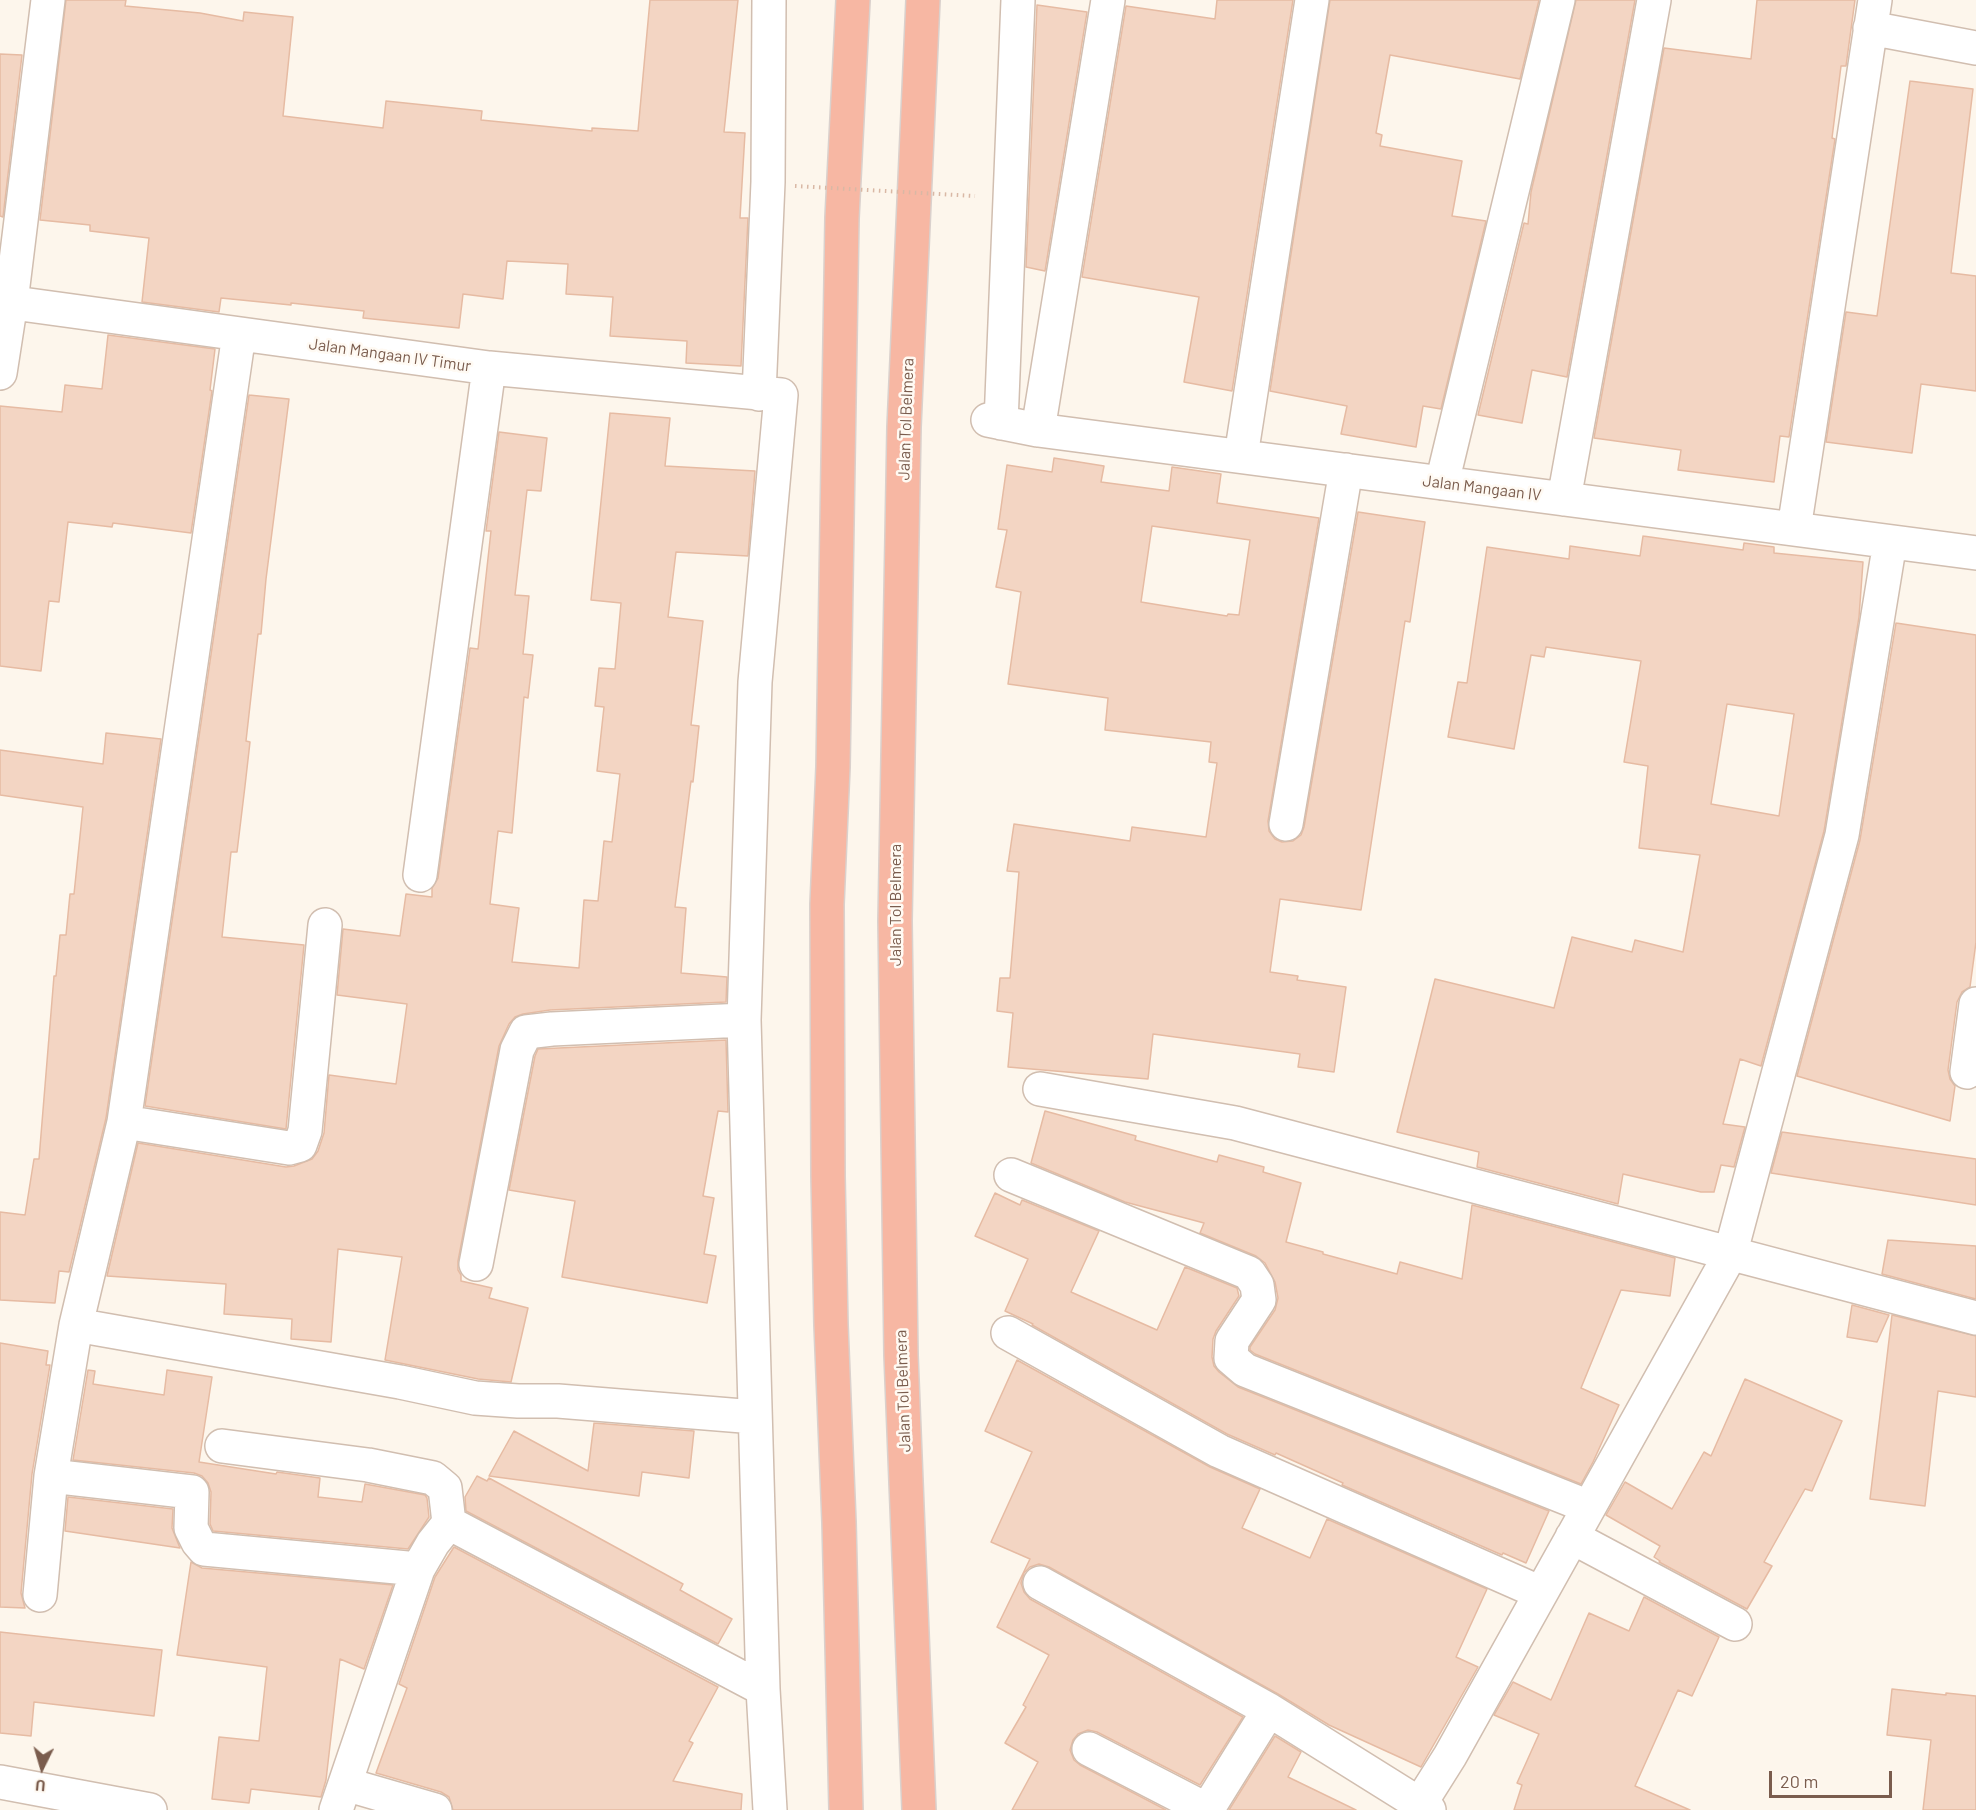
<!DOCTYPE html>
<html>
<head>
<meta charset="utf-8">
<style>
	body { margin:0 }
	#map { position:relative; width:1976px; height:1810px; overflow:hidden; background:#fdf6ec; font-family:Barlow,sans-serif }
	canvas { display:block }
	.north { position:absolute; left:12px; top:1738px; width:60px; height:60px; -webkit-text-stroke:4px #fffaf3; paint-order:stroke; rotate:185deg; font-size:16px; font-weight:700; line-height:24px; text-align:center; color:#7a5c4d }
	.north::after { content:''; display:block; margin:auto; width:21px; height:27px; background:#7a5c4d; clip-path:polygon(50% 0,100% 100%,50% 72%,0 100%) }
	.scale { position:absolute; left:1769px; top:1771px; width:123px; height:27px; box-sizing:border-box; border:3px solid #7a5c4d; border-top:0; padding-left:8px; font-size:18px; line-height:21px; white-space:nowrap; color:#7a5c4d; -webkit-text-stroke:4px #fffaf3; paint-order:stroke }
</style>
</head>
<body>
<div id="map">
<canvas width="1976" height="1810"></canvas>
<div class="north">U</div>
<div class="scale">20 m</div>
</div>
<script>
const c = document.querySelector('canvas').getContext('2d');
c.lineJoin = 'round';
function fill(path, color) { c.fillStyle = color; c.fill(path, 'evenodd'); }
const shape = rows => new Path2D(rows.map(r => 'M' + r).join(''));
function strokePath(path, color, width, dash) { c.strokeStyle = color; c.lineWidth = width; c.lineCap = dash ? 'butt' : 'round'; c.setLineDash(dash || []); c.stroke(path); }
function drawText(font, color, halo, rows, align = 'center') {
  c.font = font + ' Barlow,sans-serif'; c.lineWidth = 5; c.setLineDash([]); c.textBaseline = 'middle'; c.strokeStyle = halo; c.fillStyle = color; for (const [text, x, y, turn = 0] of rows) {
    c.save(); c.translate(x, y); c.rotate((+turn || 0) * Math.PI / 180); c.textAlign = isNaN(turn) ? turn : align; if (halo) c.strokeText(text, 0, 0); c.fillText(text, 0, 0); c.restore();
  }
}
const building = shape([
	[66,0,126,0,125,6,200,13,243,21,244,12,293,17,283,116,383,128,386,101,482,111,481,120,592,131,592,128,638,131,650,0,738,0,724,132,745,133,740,218,748,218,741,366,686,363,687,341,610,336,613,297,566,294,568,264,507,261,503,299,463,294,459,328,363,318,364,311,291,303,291,305,221,298,219,312,142,302,149,238,90,231,90,225,40,220,66,0],
	[1217,0,1293,0,1232,391,1184,382,1199,297,1082,277,1126,6,1215,19,1217,0],
	[1330,0,1539,0,1520,79,1390,55,1376,133,1382,135,1380,146,1462,161,1452,216,1486,221,1441,409,1423,406,1416,447,1341,434,1347,406,1270,391,1330,0],
	[1576,0,1635,0,1567,377,1532,370,1522,423,1478,415,1524,223,1528,224,1531,192,1576,0],
	[1757,0,1855,0,1846,66,1841,66,1832,138,1835,139,1789,437,1780,436,1774,482,1678,470,1681,450,1594,438,1664,48,1751,59,1757,0],
	[1037,5,1087,12,1045,271,1026,267,1037,5],
	[0,54,22,55,3,217,0,216,0,54],
	[1910,81,1973,89,1951,273,1976,276,1976,391,1921,384,1912,453,1826,442,1846,312,1877,316,1910,81],
	[108,335,215,349,210,390,212,391,191,533,113,523,112,527,68,522,59,602,49,601,41,671,0,666,0,406,62,412,65,385,102,389,108,335],
	[249,395,289,399,266,579,261,634,258,634,246,741,250,742,245,786,237,852,231,852,222,937,304,945,286,1129,145,1106,249,395],
	[610,413,670,418,665,466,755,471,748,556,676,552,668,617,703,621,691,725,699,726,693,782,691,781,675,907,686,908,681,973,727,977,726,1002,550,1010,523,1014,515,1017,509,1024,499,1046,458,1261,458,1270,461,1275,461,1281,492,1288,489,1298,528,1308,511,1382,478,1379,385,1360,402,1257,338,1249,331,1342,291,1339,292,1319,224,1314,226,1284,107,1276,138,1143,286,1167,294,1166,312,1159,318,1151,324,1133,329,1075,396,1084,407,1004,337,995,343,929,400,936,406,894,432,897,432,888,438,878,470,648,478,649,491,531,486,531,499,432,547,438,541,491,527,490,515,595,529,596,523,654,533,655,528,698,524,697,512,833,498,831,490,904,519,908,512,962,579,968,584,900,598,901,604,841,612,842,620,774,597,771,604,707,595,706,599,668,615,669,621,603,591,600,610,413],
	[1054,458,1104,466,1101,482,1169,491,1172,467,1221,474,1217,503,1319,518,1268,821,1269,831,1275,839,1282,842,1293,841,1301,835,1304,827,1358,512,1425,522,1410,622,1405,621,1361,910,1280,899,1270,972,1298,976,1297,980,1346,987,1334,1072,1298,1067,1300,1054,1153,1034,1148,1079,1008,1067,1013,1013,997,1011,1000,978,1010,978,1019,872,1007,871,1014,824,1130,841,1132,827,1206,837,1217,763,1209,762,1211,742,1105,730,1108,698,1008,684,1021,592,996,587,1007,530,998,529,1007,465,1052,472,1054,458],
	[1152,526,1250,540,1239,615,1228,614,1227,616,1141,602,1152,526],
	[1643,536,1743,550,1744,543,1774,547,1774,553,1863,562,1859,617,1824,831,1761,1066,1740,1059,1723,1124,1745,1127,1734,1167,1721,1165,1714,1192,1701,1192,1623,1174,1618,1204,1477,1167,1479,1152,1397,1132,1435,979,1554,1008,1572,937,1632,952,1635,940,1683,952,1700,855,1639,848,1648,766,1624,762,1641,661,1546,647,1544,657,1531,655,1514,749,1448,737,1458,682,1467,683,1487,547,1569,559,1570,546,1640,556,1643,536],
	[1727,704,1794,714,1779,816,1711,804,1727,704],
	[1896,623,1976,635,1976,942,1970,987,1962,992,1957,1002,1948,1070,1950,1079,1955,1086,1950,1121,1797,1076,1860,840,1896,623],
	[106,733,161,739,106,1118,69,1272,59,1271,55,1303,0,1300,0,1212,25,1215,34,1159,39,1159,54,976,56,976,60,935,66,935,70,894,74,894,83,807,0,795,0,750,103,764,106,733],
	[726,1040,728,1112,718,1111,703,1196,714,1198,704,1254,716,1256,707,1303,562,1277,575,1201,509,1190,535,1056,538,1049,726,1040],
	[1045,1111,1136,1136,1135,1140,1217,1162,1219,1155,1264,1167,1263,1172,1301,1183,1286,1242,1323,1252,1323,1254,1397,1274,1400,1262,1462,1279,1472,1205,1675,1258,1670,1296,1621,1290,1581,1388,1619,1405,1593,1462,1581,1484,1255,1354,1250,1350,1250,1347,1275,1310,1278,1298,1275,1282,1265,1263,1256,1256,1200,1233,1204,1223,1125,1202,1031,1163,1045,1111],
	[1782,1132,1976,1159,1976,1205,1771,1173,1782,1132],
	[995,1193,1020,1205,1022,1200,1099,1231,1071,1292,1157,1330,1185,1267,1237,1288,1239,1296,1216,1331,1213,1339,1212,1357,1214,1366,1219,1372,1238,1387,1549,1511,1526,1563,1503,1553,1502,1555,1342,1485,1343,1483,1276,1453,1275,1455,1227,1434,1032,1325,1033,1324,1005,1311,1028,1259,975,1236,995,1193],
	[1888,1240,1976,1246,1976,1299,1882,1274,1888,1240],
	[1852,1305,1889,1315,1877,1342,1847,1337,1852,1305],
	[1892,1315,1976,1336,1976,1397,1938,1391,1925,1506,1870,1499,1892,1315],
	[0,1343,48,1351,46,1365,50,1365,32,1474,21,1593,25,1608,0,1607,0,1343],
	[1017,1360,1210,1467,1260,1489,1242,1528,1310,1558,1327,1519,1487,1589,1456,1657,1478,1667,1421,1767,1329,1725,1278,1694,1049,1567,1039,1564,1030,1567,1024,1573,1021,1583,1024,1592,1030,1599,1243,1717,1200,1785,1097,1732,1088,1730,1078,1734,1073,1740,1070,1750,1074,1760,1080,1765,1166,1810,1012,1810,1038,1762,1005,1743,1026,1707,1023,1705,1049,1655,997,1627,1030,1559,991,1542,1032,1452,985,1431,1017,1360],
	[88,1370,95,1371,93,1384,164,1395,167,1370,212,1377,199,1462,276,1474,277,1472,320,1478,318,1497,362,1502,365,1484,425,1495,427,1498,429,1517,408,1549,213,1531,210,1524,211,1492,208,1483,202,1476,194,1473,73,1460,88,1370],
	[1745,1379,1842,1421,1812,1491,1805,1489,1764,1562,1772,1566,1747,1609,1659,1562,1660,1561,1654,1557,1660,1546,1606,1515,1625,1482,1672,1509,1704,1452,1711,1456,1745,1379],
	[594,1423,694,1431,689,1478,642,1472,639,1496,489,1476,514,1431,588,1471,594,1423],
	[477,1476,487,1481,489,1478,683,1584,680,1590,732,1619,718,1644,466,1511,465,1497,477,1476],
	[68,1497,173,1509,172,1528,180,1548,65,1531,68,1497],
	[454,1547,718,1687,689,1741,693,1743,673,1781,742,1794,741,1810,453,1810,449,1797,441,1792,376,1773,407,1688,399,1684,435,1577,454,1547],
	[191,1562,202,1568,393,1585,364,1669,340,1659,326,1780,321,1797,251,1789,249,1803,212,1799,219,1737,259,1741,267,1667,177,1655,191,1562],
	[1644,1597,1719,1637,1692,1696,1678,1690,1635,1786,1690,1810,1514,1810,1522,1785,1517,1783,1539,1734,1494,1715,1513,1682,1551,1700,1589,1613,1629,1631,1644,1597],
	[0,1632,162,1650,154,1716,34,1702,31,1736,0,1733,0,1632],
	[1892,1689,1946,1695,1946,1693,1976,1696,1976,1810,1923,1810,1931,1740,1887,1735,1892,1689],
	[1275,1736,1301,1752,1288,1777,1356,1810,1229,1810,1275,1736]
]);
fill(building, '#f3d5c3');
strokePath(building, '#e6bba3', 1.5);
const street = shape([
	[1870,28,1976,48],
	[0,301,489,368,781,395,755,682,744,1020,763,1689,770,1810],
	[239,334,124,1122,76,1325,51,1476,192,1492,191,1528,198,1542,204,1549,418,1569],
	[0,373,11,302,48,0],
	[759,394,768,182,769,0],
	[988,420,1038,430,1976,553],
	[1001,423,1018,0],
	[1038,430,1108,0],
	[1241,456,1312,0],
	[1442,483,1558,0],
	[1564,499,1654,0],
	[1794,529,1875,0],
	[1286,824,1346,470],
	[420,875,489,368],
	[1967,1072,1976,1004],
	[1040,1089,1235,1123,1976,1318],
	[124,1122,289,1148,300,1145,305,1131,325,925],
	[1011,1175,1249,1273,1257,1285,1259,1300,1232,1341,1231,1358,1245,1370,1589,1507],
	[476,1264,517,1050,526,1032,552,1029,744,1020],
	[76,1325,400,1382,475,1398,518,1401,558,1401,755,1417],
	[1008,1333,1219,1451,1541,1593],
	[222,1446,368,1465,433,1478,445,1488,449,1523],
	[1572,1537,1735,1624],
	[1040,1583,1269,1710,1429,1810],
	[40,1595,51,1476],
	[1089,1749,1207,1810,1269,1710],
	[0,1782,150,1810],
	[345,1784,435,1810],
	[336,1810,418,1569,433,1543,449,1523,763,1689],
	[1416,1810,1450,1756,1730,1255,1842,835,1890,542]
]);
const highway = shape([
	[846,1810,839,1522,831,1325,828,1176,827,904,833,767,842,218,853,0],
	[919,1810,901,1355,895,921,904,427,923,0]
]);
strokePath(street, '#d1beb0', 36);
strokePath(highway, '#dad1cd', 36);
strokePath(street, '#fff', 33);
strokePath(highway, '#f7b7a3', 33);
strokePath(shape([
	[795,186,975,196]
]), '#d9b8a5', 4, [1.5, 4.5]);
drawText('16px', '#7a5c4d', '#fffaf3', [
	["Jalan Mangaan IV Timur",390,355,8],
	["Jalan Tol Belmera",906,419,-88],
	["Jalan Mangaan IV",1482,488,7],
	["Jalan Tol Belmera",896,905,-90],
	["Jalan Tol Belmera",903,1391,-92]
]);
</script>
</body>
</html>
